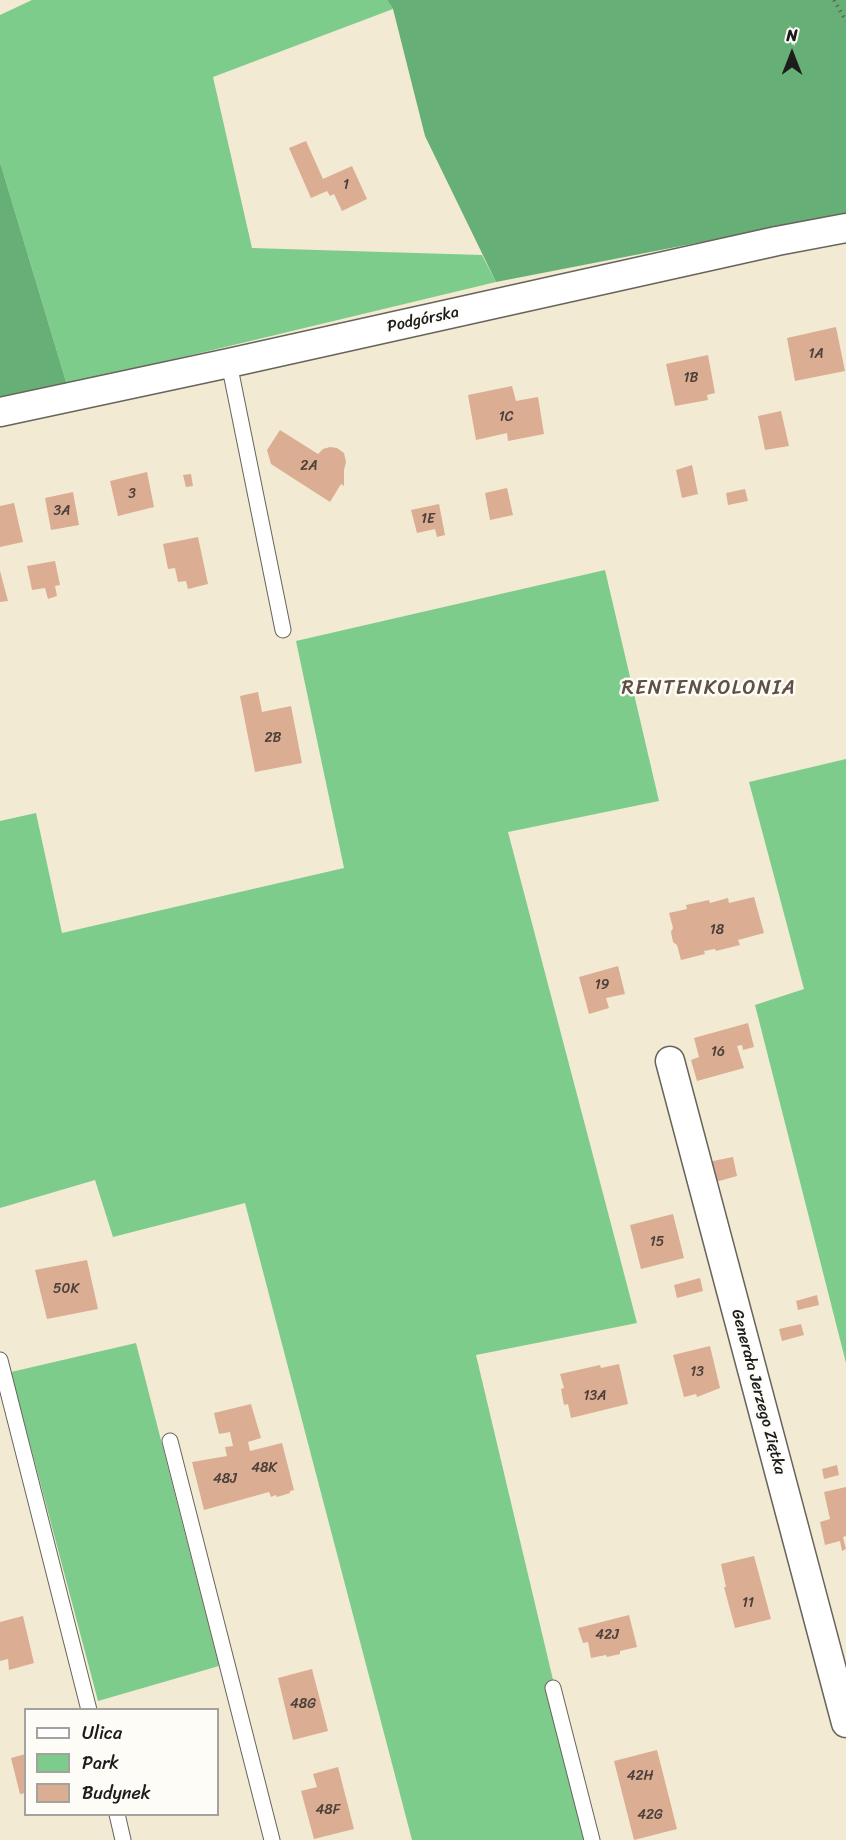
<!DOCTYPE html>
<html>
<head>
<meta charset="utf-8">
<style>
	body { margin:0 }
	#map { position:relative; width:846px; height:1840px; overflow:hidden; background:#f3ead3; font-family:Sriracha,sans-serif }
	canvas { display:block }
	.legend { position:absolute; left:24px; top:1708px; width:195px; height:108px; box-sizing:border-box; background:#fdfcf7; border:2px solid #a3a29f; margin:0; padding:8px 10px; list-style:none; font-size:18px; color:#1c1c1c }
	.legend li { display:flex; align-items:center; gap:12px; height:30px }
	.legend b { width:30px; border:2px solid #a3a29f }
	.north { position:absolute; left:762px; top:24px; width:60px; height:60px; -webkit-text-stroke:4px #fdfcf7; paint-order:stroke; rotate:0deg; font-size:16px; font-weight:700; line-height:24px; text-align:center; color:#1c1c1c }
	.north::after { content:''; display:block; margin:auto; width:21px; height:27px; background:#1c1c1c; clip-path:polygon(50% 0,100% 100%,50% 72%,0 100%) }
</style>
</head>
<body>
<div id="map">
<canvas width="846" height="1840"></canvas>
<ul class="legend">
<li><b style="height:8px;background:#fff"></b>Ulica</li>
<li><b style="height:16px;background:#7dcc8c"></b>Park</li>
<li><b style="height:16px;background:#dbad93"></b>Budynek</li>
</ul>
<div class="north">N</div>
</div>
<script>
const c = document.querySelector('canvas').getContext('2d');
c.lineJoin = 'round';
function fill(path, color) { c.fillStyle = color; c.fill(path, 'evenodd'); }
const shape = rows => new Path2D(rows.map(r => 'M' + r).join(''));
function strokePath(path, color, width, dash) { c.strokeStyle = color; c.lineWidth = width; c.lineCap = dash ? 'butt' : 'round'; c.setLineDash(dash || []); c.stroke(path); }
function drawText(font, color, halo, rows, align = 'center') {
  c.font = font + ' Sriracha,sans-serif'; c.lineWidth = 5; c.setLineDash([]); c.textBaseline = 'middle'; c.strokeStyle = halo; c.fillStyle = color; for (const [text, x, y, turn = 0] of rows) {
    c.save(); c.translate(x, y); c.rotate((+turn || 0) * Math.PI / 180); c.textAlign = isNaN(turn) ? turn : align; if (halo) c.strokeText(text, 0, 0); c.fillText(text, 0, 0); c.restore();
  }
}
fill(shape([
	[32,0,387,0,393,9,213,77,252,248,482,255,496,282,67,385,0,162,0,15],
	[605,570,659,801,508,832,637,1323,476,1355,591,1840,412,1840,245,1203,113,1237,95,1180,0,1208,0,821,36,813,62,933,344,868,296,641],
	[846,759,846,1363,755,1005,804,989,749,782],
	[136,1343,219,1666,98,1701,11,1372]
]), '#7dcc8c');
fill(shape([
	[387,0,846,0,846,214,496,282,425,136,393,9],
	[0,162,67,385,0,400]
]), '#66b078');
fill(shape([
	[306,141,323,179,352,166,367,199,342,211,334,194,330,196,327,191,311,198,289,148],
	[836,327,845,371,795,381,787,338],
	[708,355,715,393,707,395,708,400,675,406,666,364],
	[512,386,516,401,538,397,544,434,508,441,507,433,476,440,468,395],
	[781,411,789,446,765,450,758,416],
	[280,430,318,454,323,449,330,447,337,448,344,453,346,462,344,470,344,486,341,484,330,502,271,464,267,450],
	[692,465,698,494,682,498,676,470],
	[147,472,154,507,118,516,110,481],
	[191,474,193,486,186,487,183,475],
	[507,488,513,515,490,520,485,493],
	[745,489,748,501,728,505,726,493],
	[73,492,79,525,51,530,45,498],
	[14,503,23,542,0,547,0,506],
	[439,504,445,535,437,537,435,529,417,533,411,510],
	[198,537,208,584,188,589,186,581,178,582,175,568,168,569,163,544],
	[55,561,60,585,55,586,57,596,48,599,45,588,32,590,27,566],
	[0,571,8,601,0,602],
	[258,692,262,712,291,706,302,763,255,772,240,696],
	[754,897,764,933,738,940,740,945,716,951,715,949,704,951,705,954,681,960,677,945,673,942,671,932,673,928,669,913,687,909,686,905,709,900,710,903,728,898,729,903],
	[618,966,625,994,606,998,609,1008,589,1014,579,977],
	[748,1023,754,1047,743,1050,742,1045,737,1046,744,1068,697,1081,691,1060,699,1057,694,1038],
	[733,1157,737,1176,712,1183,708,1162],
	[673,1214,684,1258,641,1269,630,1225],
	[87,1260,98,1309,47,1319,35,1270],
	[700,1278,703,1291,677,1298,674,1285],
	[817,1295,819,1305,798,1310,796,1301],
	[801,1324,804,1335,782,1341,779,1329],
	[710,1346,720,1388,697,1397,696,1394,684,1397,673,1355],
	[619,1364,628,1404,571,1418,568,1404,564,1405,561,1389,564,1388,560,1374,600,1365,601,1368],
	[251,1404,261,1438,248,1442,250,1451,282,1443,294,1490,290,1491,290,1493,277,1497,276,1495,271,1497,269,1492,204,1510,192,1462,227,1456,225,1447,233,1446,230,1432,219,1434,214,1413],
	[837,1465,839,1475,824,1479,822,1469],
	[846,1487,846,1536,843,1537,846,1549,842,1551,840,1541,825,1545,820,1522,830,1519,824,1492],
	[754,1556,771,1619,735,1628,724,1587,726,1587,721,1564],
	[629,1615,637,1647,620,1651,620,1654,607,1657,606,1655,591,1658,588,1642,583,1643,578,1628],
	[23,1616,34,1663,9,1670,8,1659,0,1661,0,1622],
	[312,1669,328,1731,293,1740,278,1678],
	[657,1750,677,1829,634,1840,614,1761],
	[26,1754,26,1793,20,1794,11,1758],
	[338,1767,354,1829,314,1839,301,1791,317,1787,313,1774]
]), '#dbad93');
const lane = shape([
	[229,363,283,630],
	[0,1360,89,1710],
	[170,1441,272,1840],
	[553,1688,592,1840],
	[117,1814,123,1840]
]);
const street = shape([
	[0,412,229,363,777,241,846,228],
	[670,1061,846,1723]
]);
strokePath(lane, '#67645c', 17);
strokePath(street, '#67645c', 31);
strokePath(shape([
	[834,0,846,21]
]), '#67645c', 4, [1.5, 4.5]);
strokePath(lane, '#fff', 15);
strokePath(street, '#fff', 28);
drawText('14px', '#4c403a', null, [
	["1",346,185],
	["1A",816,354],
	["1B",691,378],
	["1C",506,417],
	["2A",309,466],
	["3",132,494],
	["3A",62,511],
	["1E",428,519],
	["2B",273,738],
	["18",717,930],
	["19",602,985],
	["16",718,1052],
	["15",657,1242],
	["50K",66,1289],
	["13",697,1372],
	["13A",595,1396],
	["48K",264,1468],
	["48J",225,1479],
	["11",748,1603],
	["42J",607,1635],
	["48G",303,1704],
	["42H",640,1776],
	["48F",328,1810],
	["42G",650,1815]
]);
drawText('16px', '#1c1c1c', '#fdfcf7', [
	["Podgórska",423,320,-12],
	["Generała Jerzego Ziętka",758,1392,75]
]);
c.letterSpacing = '1.5px';
drawText('20px', '#5f4f46', '#fdfcf7', [
	["RENTENKOLONIA",709,689]
]);
c.letterSpacing = '0px';
</script>
</body>
</html>
